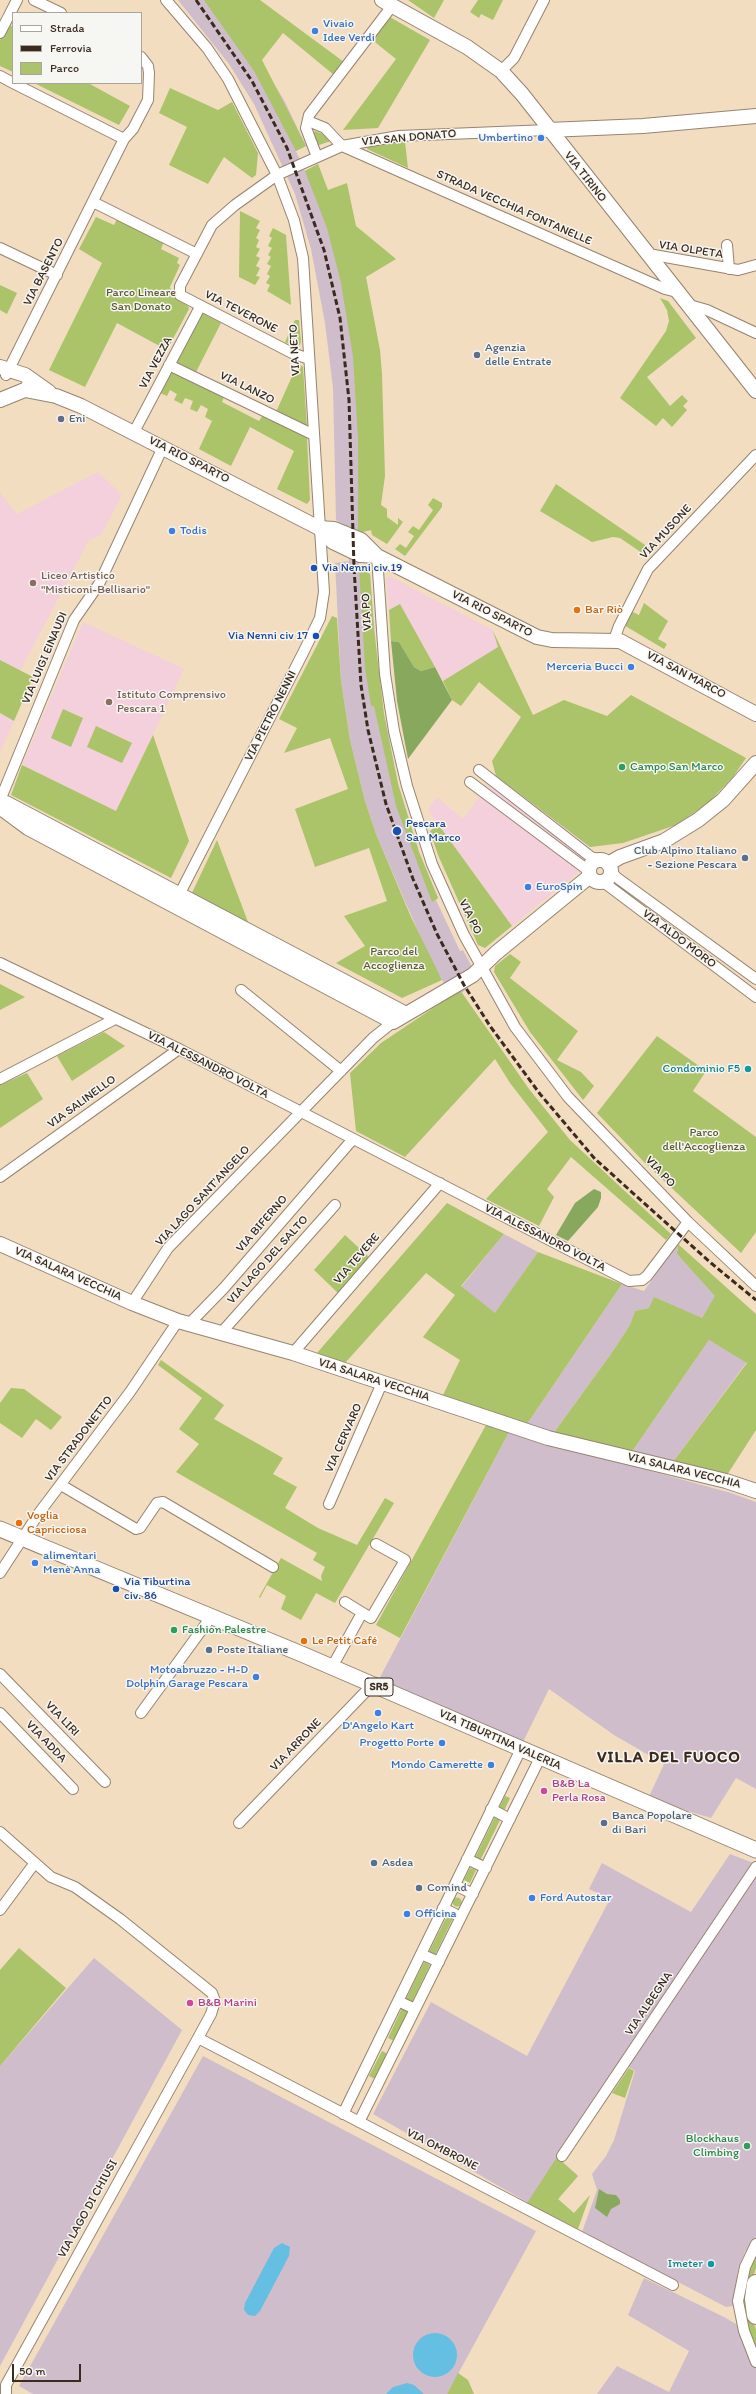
<!DOCTYPE html>
<html>
<head>
<meta charset="utf-8">
<style>
	body { margin:0 }
	#map { position:relative; width:756px; height:2394px; overflow:hidden; background:#f2ddc1; font-family:Itim,sans-serif }
	canvas { display:block }
	.legend { position:absolute; left:12px; top:12px; width:130px; height:72px; box-sizing:border-box; background:#f6f6f2; border:1px solid #aba49d; margin:0; padding:5px 7px; list-style:none; font-size:12px; color:#3b2a1e }
	.legend li { display:flex; align-items:center; gap:8px; height:20px }
	.legend b { width:20px; border:1px solid #aba49d }
	.scale { position:absolute; left:12px; top:2364px; width:69px; height:18px; box-sizing:border-box; border:2px solid #3b2a1e; border-top:0; padding-left:5px; font-size:12px; line-height:14px; white-space:nowrap; color:#3b2a1e; -webkit-text-stroke:3px #f6f6f2; paint-order:stroke }
</style>
</head>
<body>
<div id="map">
<canvas width="756" height="2394"></canvas>
<ul class="legend">
<li><b style="height:5px;background:#fff"></b>Strada</li>
<li><b style="height:5px;background:#3b2a1e"></b>Ferrovia</li>
<li><b style="height:11px;background:#abc369"></b>Parco</li>
</ul>
<div class="scale">50 m</div>
</div>
<script>
const c = document.querySelector('canvas').getContext('2d');
c.lineJoin = 'round';
function fill(path, color) { c.fillStyle = color; c.fill(path, 'evenodd'); }
const shape = rows => new Path2D(rows.map(r => 'M' + r).join(''));
function strokePath(path, color, width, dash) { c.strokeStyle = color; c.lineWidth = width; c.lineCap = dash ? 'butt' : 'round'; c.setLineDash(dash || []); c.stroke(path); }
function drawText(font, color, halo, rows, align = 'center') {
  c.font = font + ' Itim,sans-serif'; c.lineWidth = 3; c.setLineDash([]); c.textBaseline = 'middle'; c.strokeStyle = halo; c.fillStyle = color; for (const [text, x, y, turn = 0] of rows) {
    c.save(); c.translate(x, y); c.rotate((+turn || 0) * Math.PI / 180); c.textAlign = isNaN(turn) ? turn : align; if (halo) c.strokeText(text, 0, 0); c.fillText(text, 0, 0); c.restore();
  }
}
fill(shape([
	[98,472,122,495,101,535,89,540,20,671,0,660,0,493,17,514],
	[389,576,493,630,499,647,443,681,400,604,389,610,386,579],
	[83,622,184,669,116,812,22,765],
	[0,713,14,721,0,753],
	[496,776,590,847,579,872,512,926,428,810,437,797,463,819]
]), '#f4cfdc');
fill(shape([
	[178,0,222,0,284,100,306,146,296,151,305,171,318,164,319,167,353,284,371,530,358,533,359,568,370,574,378,673,384,714,398,784,419,852,438,898,436,900,460,951,463,950,473,969,464,975,470,985,462,993,460,990,452,997,430,959,376,834,365,801,350,740,341,681,335,563,349,561,348,527,336,520,333,388,325,323,311,249,295,194,254,104,229,64],
	[504,1234,538,1252,495,1314,461,1287],
	[678,1244,677,1254,716,1296,702,1318,649,1308,635,1311,630,1325,613,1351,553,1434,527,1424,622,1284,644,1291],
	[709,1340,747,1362,673,1462,631,1453],
	[509,1432,731,1493,756,1502,756,1789,736,1778,711,1818,648,1799,664,1764,614,1735,549,1689,522,1744,377,1683],
	[730,1854,756,1864,756,2237,745,2252,738,2269,733,2306,726,2307,582,2232,597,2190,592,2174,606,2156,614,2140,635,2071,623,2063,561,2161,578,2176,546,2213,373,2114,431,2002,527,2056,610,1899,589,1889,602,1863,691,1912],
	[94,1958,182,2030,0,2366,0,2066],
	[203,2056,536,2231,447,2394,33,2394,19,2386],
	[644,2278,724,2317,748,2331,756,2350,756,2394,597,2394,617,2366,669,2392,689,2351,628,2315]
]), '#d0bdcc');
fill(shape([
	[204,0,260,0,344,62,334,75,283,33,262,60,306,146,296,151,254,71],
	[408,0,444,0,434,18],
	[478,0,503,0,493,20,481,14,479,18,470,12],
	[388,16,430,40,378,128,343,130,396,59,371,39],
	[8,24,13,27,13,72,0,66,0,40],
	[34,83,88,83,130,106,119,125],
	[170,88,218,110,232,102,258,153,256,175,252,178,224,157,208,184,169,165,187,127,159,113],
	[315,131,323,134,331,141,316,146,312,134],
	[405,142,408,168,367,149,367,145],
	[318,164,328,190,347,183,356,226,396,259,366,277,380,350,382,374,385,476,381,505,387,509,387,517,398,525,398,518,403,522,387,544,372,535,371,530,358,533,358,440,353,357,341,283,327,228,305,171],
	[240,211,260,221,256,228,260,230,256,238,259,240,256,247,260,249,256,256,260,258,256,266,260,268,256,276,260,277,255,285,239,277],
	[96,217,114,225,117,219,164,242,161,249,179,258,177,263,180,265,170,287,173,297,188,306,189,309,167,350,117,323,85,387,49,370,102,263,79,249],
	[273,228,286,235,291,305,267,291,270,285,266,283,270,276,267,274,271,266,267,264,271,257,268,255,272,248,268,246,272,238,269,236],
	[0,285,17,293,7,314,0,310],
	[660,298,668,301,696,338,647,377,670,406,682,395,688,401,683,406,687,410,672,427,663,418,656,426,620,398,666,331,669,321,667,310],
	[199,311,221,323,196,372,173,361],
	[295,320,299,320,301,342,300,345,295,347,285,342],
	[298,363,303,367,307,427,276,412],
	[170,368,225,395,222,402,259,421,263,415,307,437,310,500,307,504,277,489,294,451,250,427,231,466,199,449,212,421,205,417,208,409,201,405,197,412,190,409,193,401,185,398,182,404,174,400,177,394,170,390,167,396,158,392],
	[556,484,651,549,645,555,620,538,613,537,592,542,540,511],
	[433,498,442,503,442,507,405,556,395,549,400,544,406,548,414,536,408,532,413,526,419,530,433,510,428,505],
	[359,568,370,574,374,629,384,714,398,784,419,852,438,898,432,902,396,806,374,706,371,706,365,668],
	[644,603,668,621,658,639,667,644,664,649,622,624,629,610,639,615],
	[400,604,435,667,421,671,414,667,399,642,391,641,389,610],
	[332,616,337,618,341,681,350,740,365,801,376,834,411,917,442,980,402,998,336,963,365,946,344,916,387,901,369,848,315,867,295,809,348,789,330,738,284,753,297,728,279,719],
	[493,631,533,715,564,700,607,716,631,695,746,758,733,777,708,803,676,825,623,843,590,847,496,776,492,761,521,717,479,682,461,706,452,700,443,681,498,647],
	[0,660,33,677,14,721,0,713],
	[63,709,83,718,71,747,51,738],
	[96,726,132,743,122,763,87,747],
	[153,735,189,841,171,878,11,795,22,765,116,811],
	[438,824,512,926,485,948,478,945,438,855,430,831],
	[217,840,248,922,247,924,191,895],
	[510,954,521,962,510,978,578,1031,557,1060,581,1072,594,1086,583,1100,530,1032,494,972,495,966],
	[0,984,25,997,0,1010],
	[460,990,529,1089,570,1140,671,1234,666,1240,571,1157,547,1189,554,1197,539,1226,486,1199,548,1132,510,1083,495,1059,405,1157,356,1131,350,1073,381,1043],
	[104,1032,125,1046,72,1081,57,1056],
	[657,1036,706,1071,693,1091,756,1137,756,1232,741,1253,644,1162,597,1113],
	[27,1073,43,1099,0,1128,0,1085],
	[447,1203,504,1234,461,1286,495,1313,538,1252,622,1284,527,1424,443,1395,460,1360,423,1337,455,1295,426,1273,345,1363,317,1353],
	[345,1235,371,1259,339,1294,314,1270],
	[678,1244,756,1314,756,1430,727,1475,673,1462,747,1363,709,1340,631,1453,553,1434,613,1351,630,1325,635,1311,649,1308,654,1297,702,1318,715,1296,677,1254],
	[161,1360,224,1405,214,1419,283,1458,273,1474,297,1487,285,1508,318,1528,357,1545,385,1498,394,1503,335,1603,316,1593,301,1620,281,1609,286,1596,267,1585,260,1598,259,1597,281,1558,322,1581,321,1576,325,1567,313,1560,317,1553,176,1472,199,1444,179,1429,202,1398,158,1365],
	[11,1388,24,1389,62,1417,51,1430,36,1419,22,1438,0,1423,0,1403],
	[486,1425,509,1432,400,1638,376,1625],
	[505,1796,510,1798,504,1811,499,1808],
	[495,1817,500,1820,480,1861,475,1858],
	[470,1868,476,1870,470,1883,464,1880],
	'452.5 1902a4.5 4.5 0 1 1 9 0a4.5 4.5 0 1 1-9 0Z',
	[447,1916,453,1918,435,1955,429,1952],
	[19,1948,66,1988,0,2066,0,1970],
	[424,1962,430,1965,412,2002,406,1999],
	[402,2008,408,2011,394,2041,388,2038],
	[382,2051,388,2054,375,2079,369,2076],
	[629,2068,634,2071,625,2098,612,2093],
	[557,2157,578,2176,558,2199,574,2213,590,2195,578,2229,527,2203],
	[756,2249,756,2268,753,2277,753,2321,756,2330,756,2350,741,2312,742,2284],
	[458,2373,468,2380,474,2394,447,2394]
]), '#abc369');
fill(shape([
	[391,641,399,642,414,667,421,671,435,667,452,700,408,759,397,701],
	[594,1189,601,1192,601,1198,598,1207,568,1241,556,1235,575,1203],
	[599,2189,607,2194,616,2195,620,2200,620,2204,611,2209,607,2217,595,2208]
]), '#88a95d');
fill(shape([
	[282,2243,290,2247,289,2256,260,2311,255,2316,248,2315,244,2310,245,2303,274,2248],
	'413 2355a22 22 0 1 1 44 0a22 22 0 1 1-44 0Z',
	[407,2383,414,2385,424,2394,386,2394,393,2387]
]), '#64bfe2');
const street = shape([
	[34,0,61,13],
	[166,0,207,48,228,79,277,175,294,220,303,258,324,592,320,618,303,653,176,901],
	[0,33,17,0],
	[501,71,514,58,544,0],
	[0,76,13,83],
	[13,83,124,139],
	[308,121,325,128,342,146,665,289,677,292],
	[317,157,306,128,309,115,392,6],
	[93,202,197,254],
	[727,245,729,269],
	[0,248,57,275],
	[650,258,654,255,738,270,756,265],
	[686,304,707,310,756,333],
	[309,359,292,353,180,295,180,286,212,225,235,205,277,175,342,146,399,136,548,130],
	[169,365,314,435],
	[6,375,124,139,133,129,148,100,149,73,148,66,141,57],
	[134,432,200,307],
	[377,556,385,674,394,731,407,786,432,864,464,935,515,1027,568,1097,688,1222,756,1286],
	[614,640,619,626,648,569,756,455],
	[479,770,591,857,599,860],
	[470,782,589,871],
	[1,798,74,620,99,584,163,447],
	[610,869,616,877,756,979],
	[602,881,756,997],
	[0,963,179,1049,629,1281,642,1280,647,1276,688,1222],
	[241,990,341,1071],
	[0,1079,115,1019],
	[0,1177,179,1049],
	[132,1303,168,1248,373,1038,393,1022],
	[189,1324,224,1288,353,1139],
	[221,1333,335,1205],
	[293,1353,440,1183],
	[61,1485,136,1529,140,1528,157,1503,163,1502,273,1567],
	[329,1504,382,1383],
	[0,1573,39,1513,130,1392,178,1321],
	[345,1602,371,1618,405,1560,376,1544],
	[332,1667,362,1613],
	[0,1674,105,1782],
	[0,1713,73,1789],
	[141,1713,211,1617],
	[491,1809,510,1819],
	[239,1823,372,1685],
	[0,1832,51,1877,75,1887,120,1919,212,1993,215,2001,211,2014,198,2038,6,2385,6,2394],
	[467,1859,486,1868],
	[455,1885,473,1894],
	[443,1908,461,1917],
	[0,1910,34,1864],
	[421,1954,439,1962],
	[398,2001,415,2009],
	[198,2038,673,2285],
	[343,2114,521,1749],
	[359,2122,540,1758],
	[562,2156,756,1867],
	[756,2244,745,2267,738,2301,744,2331,756,2362]
]);
const secondary = shape([
	[382,0,467,47,501,71,522,94,756,391],
	[548,130,643,126,756,116],
	[0,367,25,375,49,392],
	[25,390,56,396,81,406,319,528,333,542,360,555,377,556],
	[0,400,27,389,30,383],
	[319,528,334,529,361,540,377,556,537,637,552,640,620,641,756,714],
	[6,803,406,1014],
	[1,808,28,828,393,1022,473,975,496,953,590,876],
	'589 871a11 11 0 1 1 22 0a11 11 0 1 1-22 0Z',
	[608,864,620,857,664,841,698,820,723,800,756,763],
	[0,1244,132,1303,178,1321,293,1353,548,1438,726,1481,756,1491]
]);
const primary = shape([
	[0,1529,304,1655,756,1850]
]);
const highway = shape([
	[756,2284,754,2299,756,2315]
]);
strokePath(street, '#968470', 12);
strokePath(secondary, '#968470', 16);
strokePath(primary, '#968470', 17);
strokePath(highway, '#968470', 20);
strokePath(street, '#fff', 10);
strokePath(secondary, '#fff', 14);
strokePath(primary, '#fff', 15);
strokePath(highway, '#fff', 18);
strokePath(shape([
	[196,0,252,81,287,148,324,250,340,318,349,400,354,567,361,685,368,730,386,804,413,879,437,934,464,985,490,1026,540,1094,595,1159,711,1263,756,1300]
]), '#3b2a1e', 3, [6, 3]);
for (const [x, y, r, color] of [
	[315,31,4,"#3f7fe0"],
	[541,138,4,"#3f7fe0"],
	[477,355,4,"#5c6f8a"],
	[61,419,4,"#5c6f8a"],
	[172,531,4,"#3f7fe0"],
	[314,568,4,"#1a4fb4"],
	[33,583,4,"#8d6e63"],
	[577,610,4,"#e8710a"],
	[316,636,4,"#1a4fb4"],
	[631,667,4,"#3f7fe0"],
	[109,702,4,"#8d6e63"],
	[622,767,4,"#2e9e5b"],
	[397,831,5,"#1a4fb4"],
	[745,858,4,"#5c6f8a"],
	[528,887,4,"#3f7fe0"],
	[748,1069,4,"#0f9aa8"],
	[19,1523,4,"#e8710a"],
	[35,1563,4,"#3f7fe0"],
	[116,1589,4,"#1a4fb4"],
	[174,1630,4,"#2e9e5b"],
	[304,1641,4,"#e8710a"],
	[209,1650,4,"#5c6f8a"],
	[256,1677,4,"#3f7fe0"],
	[378,1713,4,"#3f7fe0"],
	[442,1743,4,"#3f7fe0"],
	[491,1765,4,"#3f7fe0"],
	[544,1791,4,"#d1479c"],
	[604,1823,4,"#5c6f8a"],
	[374,1863,4,"#5c6f8a"],
	[419,1888,4,"#5c6f8a"],
	[532,1898,4,"#3f7fe0"],
	[407,1914,4,"#3f7fe0"],
	[190,2003,4,"#d1479c"],
	[747,2146,4,"#2e9e5b"],
	[711,2264,4,"#0f9aa8"]
]) { const dot = new Path2D(); dot.arc(x, y, r, 0, 2 * Math.PI); c.fillStyle = color; c.fill(dot); strokePath(dot, '#f6f6f2', 1.5); }
for (const [x, y, w] of [
	[379,1687,28]
]) { const box = new Path2D(); box.roundRect(x - w / 2, y - 9, w, 18, 3); c.fillStyle = '#f6f6f2'; c.fill(box); strokePath(box, '#3b2a1e', 1); }
drawText('bold 11px', '#3b2a1e', null, [
	["SR5",379,1687]
]);
drawText('12px', '#366cbe', '#f6f6f2', [
	["Vivaio",323,24],
	["Idee Verdi",323,38],
	["Umbertino",533,138,"right"],
	["Todis",180,531],
	["Merceria Bucci",623,667,"right"],
	["EuroSpin",536,887],
	["alimentari",43,1556],
	["Menè Anna",43,1570],
	["Motoabruzzo - H-D",248,1670,"right"],
	["Dolphin Garage Pescara",248,1684,"right"],
	["D'Angelo Kart",378,1726,"center"],
	["Progetto Porte",434,1743,"right"],
	["Mondo Camerette",483,1765,"right"],
	["Ford Autostar",540,1898],
	["Officina",415,1914]
], 'left');
drawText('12px', '#3b2a1e', '#f6f6f2', [
	["VIA SAN DONATO",409,138,-5],
	["VIA TIRINO",585,177,52],
	["STRADA VECCHIA FONTANELLE",514,208,24],
	["VIA OLPETA",691,250,9],
	["VIA BASENTO",44,272,-63],
	["VIA TEVERONE",241,312,27],
	["VIA NETO",295,350,-93],
	["VIA VEZZA",156,363,-62],
	["VIA LANZO",247,388,26],
	["VIA RIO SPARTO",189,460,27],
	["VIA MUSONE",666,532,-47],
	["VIA PO",367,612,-93],
	["VIA RIO SPARTO",492,614,27],
	["VIA LUIGI EINAUDI",45,658,-67],
	["VIA SAN MARCO",686,675,28],
	["VIA PIETRO NENNI",271,716,-63],
	["VIA PO",470,917,64],
	["VIA ALDO MORO",679,939,37],
	["VIA ALESSANDRO VOLTA",208,1065,27],
	["VIA SALINELLO",82,1102,-36],
	["VIA PO",660,1172,47],
	["VIA LAGO SANT'ANGELO",203,1196,-47],
	["VIA BIFERNO",262,1224,-49],
	["VIA ALESSANDRO VOLTA",545,1238,27],
	["VIA TEVERE",357,1259,-49],
	["VIA LAGO DEL SALTO",268,1260,-48],
	["VIA SALARA VECCHIA",68,1274,24],
	["VIA SALARA VECCHIA",374,1380,18],
	["VIA CERVARO",344,1438,-66],
	["VIA STRADONETTO",79,1439,-53],
	["VIA SALARA VECCHIA",684,1471,14],
	["VIA LIRI",62,1719,46],
	["VIA TIBURTINA VALERIA",500,1740,24],
	["VIA ADDA",46,1742,46],
	["VIA ARRONE",296,1745,-46],
	["VIA ALBEGNA",649,2004,-56],
	["VIA OMBRONE",442,2150,27],
	["VIA LAGO DI CHIUSI",88,2209,-61]
]);
drawText('12px', '#5d5834', '#f6f6f2', [
	["Parco Lineare",141,293],
	["San Donato",141,307],
	["Parco del",394,952],
	["Accoglienza",394,966],
	["Parco",704,1133],
	["dell'Accoglienza",704,1147]
]);
drawText('12px', '#4e5e75', '#f6f6f2', [
	["Agenzia",485,348],
	["delle Entrate",485,362],
	["Eni",69,419],
	["Club Alpino Italiano",737,851,"right"],
	["- Sezione Pescara",737,865,"right"],
	["Poste Italiane",217,1650],
	["Banca Popolare",612,1816],
	["di Bari",612,1830],
	["Asdea",382,1863],
	["Comind",427,1888]
], 'left');
drawText('12px', '#164399', '#f6f6f2', [
	["Via Nenni civ 19",322,568],
	["Via Nenni civ 17",308,636,"right"],
	["Pescara",406,824],
	["San Marco",406,838],
	["Via Tiburtina",124,1582],
	["civ. 86",124,1596]
], 'left');
drawText('12px', '#785e54', '#f6f6f2', [
	["Liceo Artistico",41,576],
	["\"Misticoni-Bellisario\"",41,590],
	["Istituto Comprensivo",117,695],
	["Pescara 1",117,709]
], 'left');
drawText('12px', '#c56008', '#f6f6f2', [
	["Bar Riò",585,610],
	["Voglia",27,1516],
	["Capricciosa",27,1530],
	["Le Petit Café",312,1641]
], 'left');
drawText('12px', '#27864d', '#f6f6f2', [
	["Campo San Marco",630,767],
	["Fashion Palestre",182,1630],
	["Blockhaus",739,2139,"right"],
	["Climbing",739,2153,"right"]
], 'left');
drawText('12px', '#0d838f', '#f6f6f2', [
	["Condominio F5",740,1069],
	["Imeter",703,2264]
], 'right');
drawText('12px', '#b23c85', '#f6f6f2', [
	["B&B La",552,1784],
	["Perla Rosa",552,1798],
	["B&B Marini",198,2003]
], 'left');
c.letterSpacing = '1px';
drawText('bold 16px', '#3b2a1e', '#f6f6f2', [
	["VILLA DEL FUOCO",669,1758]
]);
c.letterSpacing = '0px';
</script>
</body>
</html>
